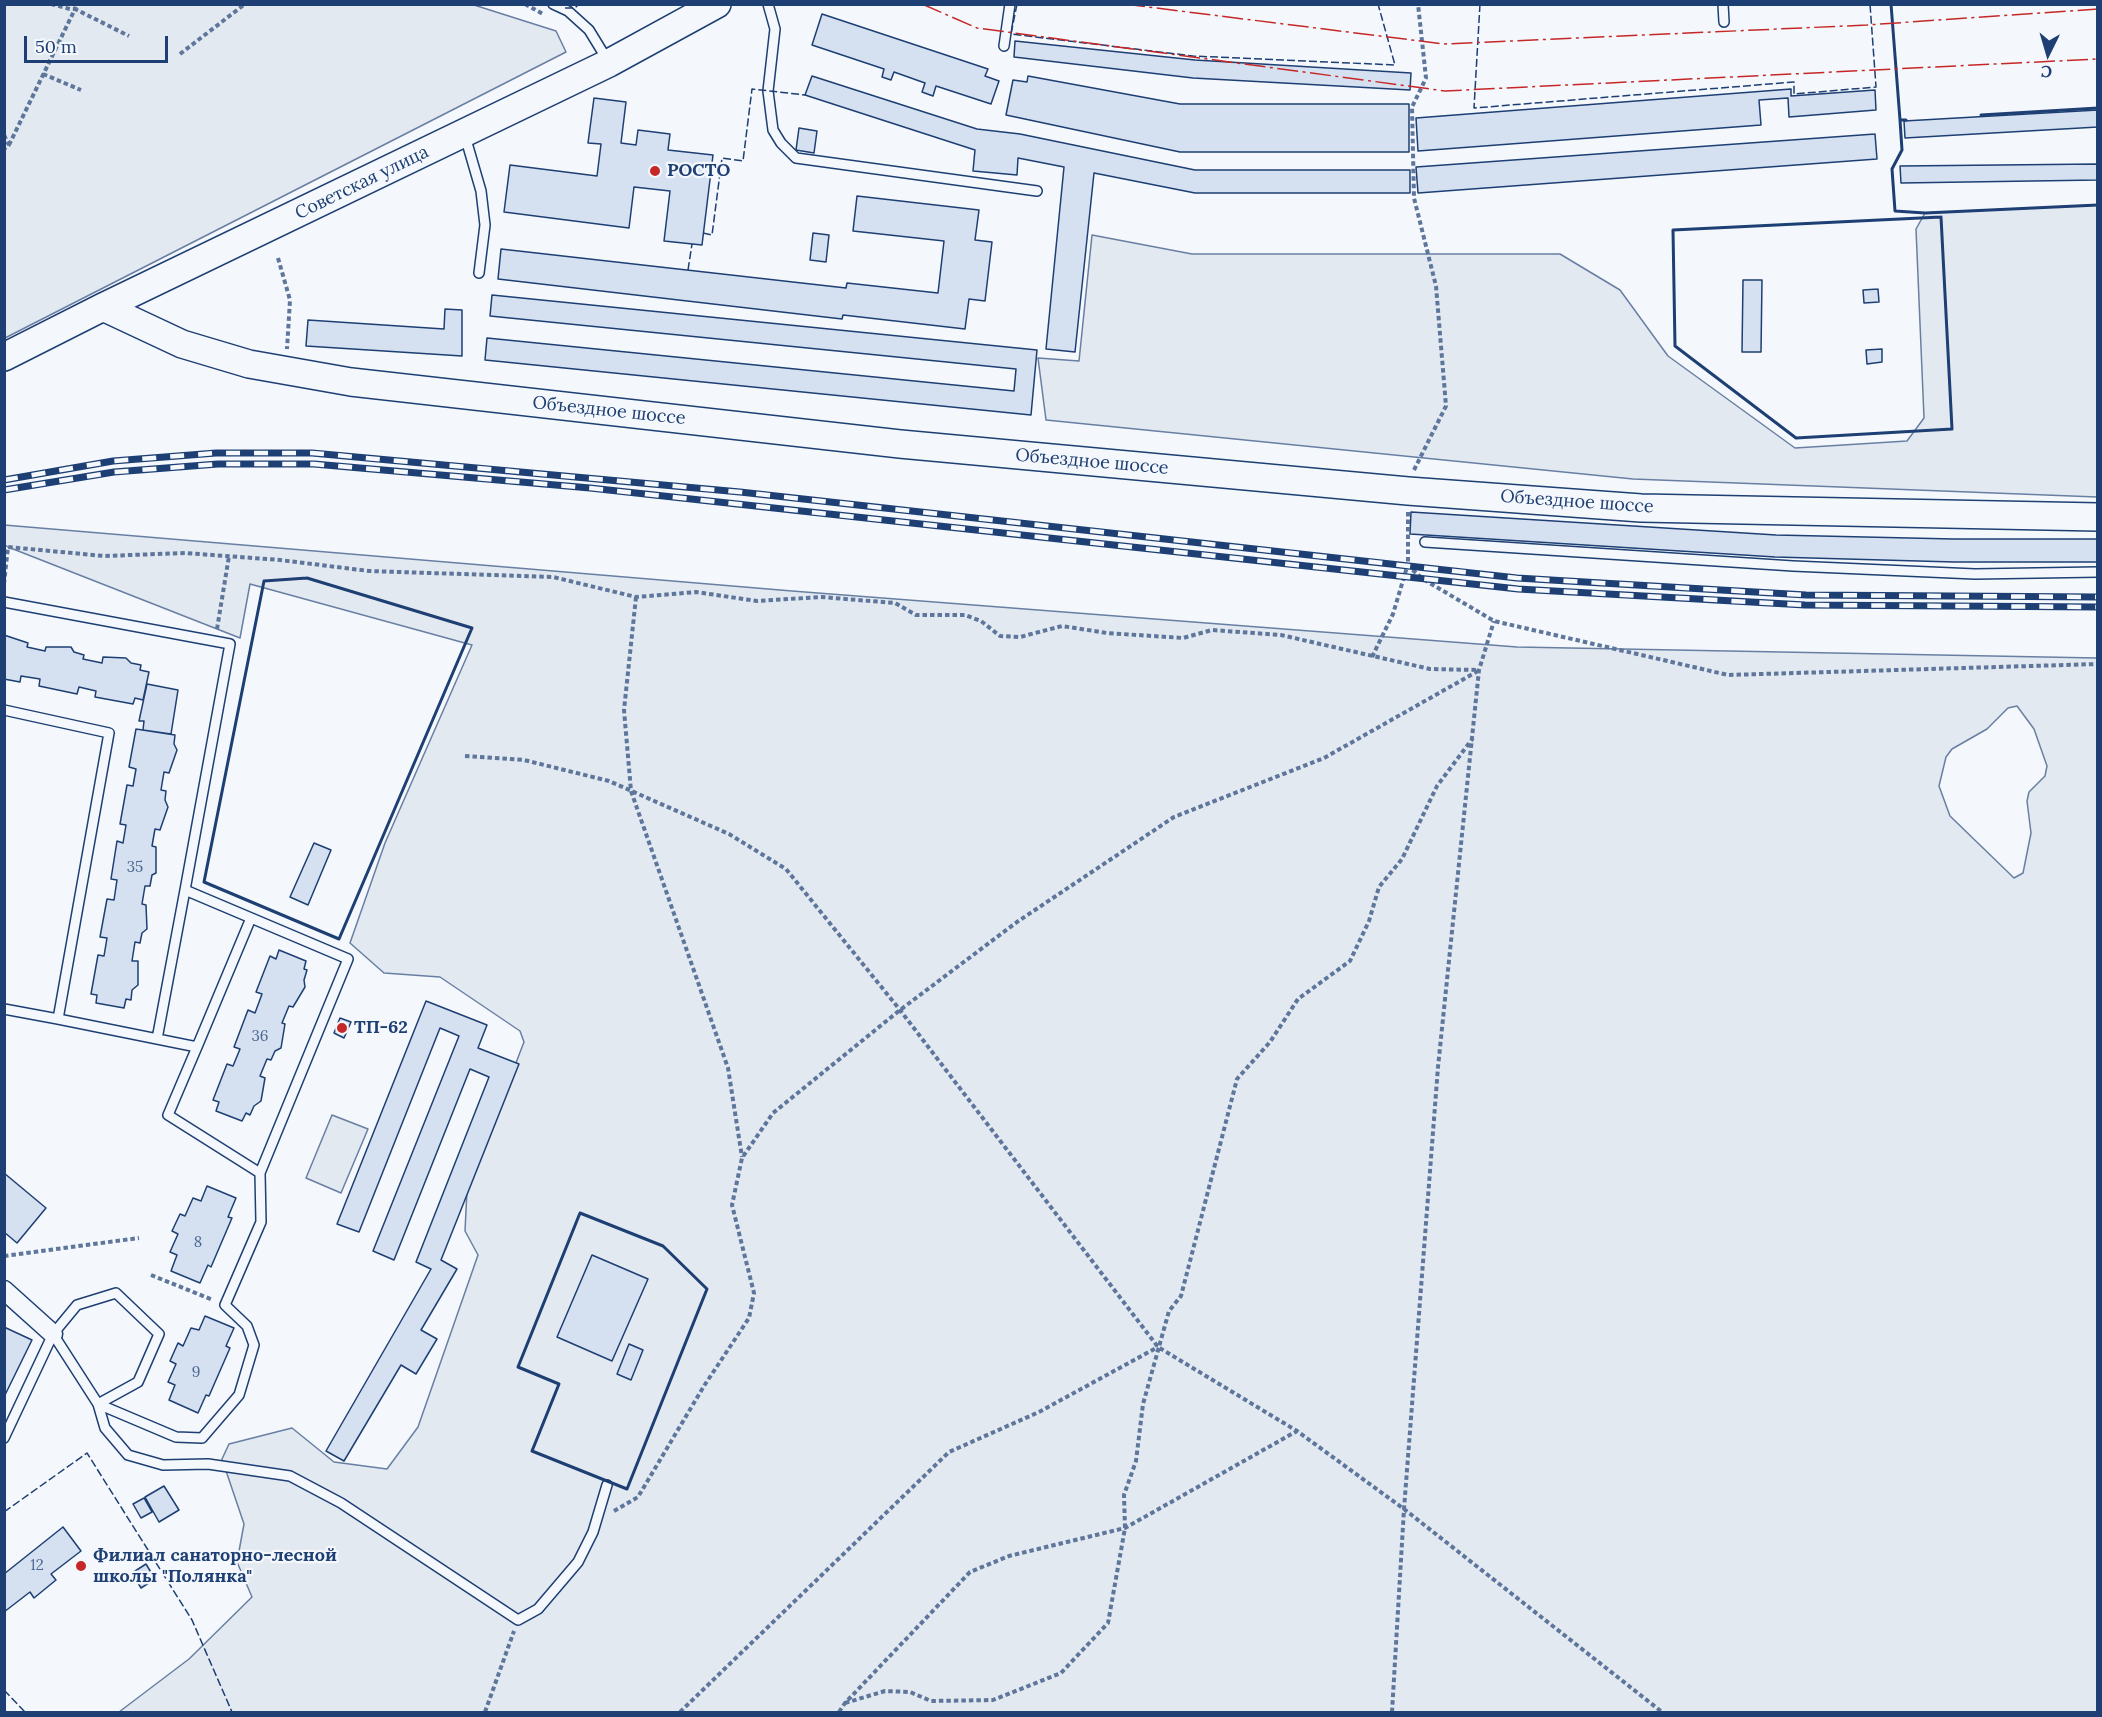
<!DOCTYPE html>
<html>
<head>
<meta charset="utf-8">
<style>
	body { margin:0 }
	#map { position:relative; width:2102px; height:1717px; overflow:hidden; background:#f4f7fb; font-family:Lora,serif }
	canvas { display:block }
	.frame { position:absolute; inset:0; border:6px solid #1d3f73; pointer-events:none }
	.north { position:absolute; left:2018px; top:24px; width:60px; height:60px; -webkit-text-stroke:4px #f4f7fb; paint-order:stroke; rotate:185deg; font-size:16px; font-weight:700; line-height:24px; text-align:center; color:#1d3f73 }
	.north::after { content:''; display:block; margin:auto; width:21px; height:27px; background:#1d3f73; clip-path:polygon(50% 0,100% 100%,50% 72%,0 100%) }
	.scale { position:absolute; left:24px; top:36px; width:144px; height:27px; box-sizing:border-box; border:3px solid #1d3f73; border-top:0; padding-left:8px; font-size:18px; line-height:21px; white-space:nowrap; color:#1d3f73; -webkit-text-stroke:4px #f4f7fb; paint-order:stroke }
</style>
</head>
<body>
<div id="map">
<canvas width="2102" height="1717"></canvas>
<div class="frame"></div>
<div class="north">С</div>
<div class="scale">50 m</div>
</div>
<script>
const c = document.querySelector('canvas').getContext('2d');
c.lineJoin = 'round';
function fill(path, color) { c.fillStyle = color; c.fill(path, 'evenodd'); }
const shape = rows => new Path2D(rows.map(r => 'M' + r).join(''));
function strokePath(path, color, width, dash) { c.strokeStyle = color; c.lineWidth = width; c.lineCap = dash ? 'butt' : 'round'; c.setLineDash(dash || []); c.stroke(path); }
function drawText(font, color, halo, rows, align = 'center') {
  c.font = font + ' Lora,serif'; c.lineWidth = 4.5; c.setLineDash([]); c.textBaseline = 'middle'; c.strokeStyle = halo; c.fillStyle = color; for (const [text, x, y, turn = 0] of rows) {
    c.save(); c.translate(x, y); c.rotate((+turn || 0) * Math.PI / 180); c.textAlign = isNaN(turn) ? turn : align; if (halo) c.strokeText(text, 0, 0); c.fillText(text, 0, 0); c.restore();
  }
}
const green = shape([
	[474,5,556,31,566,52,5,338,5,5,474,5],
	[2097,205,2097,497,1633,479,1046,420,1038,358,1079,361,1092,235,1192,254,1560,254,1620,290,1668,356,1795,448,1907,441,1924,418,1916,229,1925,213,2097,205],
	[4,525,792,591,1517,647,2097,658,2097,1712,119,1712,189,1659,252,1597,237,1562,244,1524,222,1459,229,1444,292,1428,334,1462,387,1469,418,1427,478,1255,465,1231,467,1190,524,1042,520,1031,440,977,384,973,350,943,385,843,472,645,250,584,240,638,8,547,5,545,4,525],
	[2017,706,2034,729,2047,766,2045,776,2029,792,2027,801,2031,833,2023,873,2014,878,1950,816,1939,786,1946,757,1952,749,1987,729,2008,708,2017,706],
	[332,1115,368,1129,341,1193,306,1178,332,1115]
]);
fill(green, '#e3e9f0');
strokePath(green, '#687fa3', 1.5);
const building = shape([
	[822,14,988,69,985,76,999,81,991,104,936,86,933,96,922,92,925,83,894,72,891,80,882,77,884,69,812,45,822,14],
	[1015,41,1195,60,1411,73,1410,90,1193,78,1014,57,1015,41],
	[812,76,977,129,1020,134,1195,170,1410,170,1410,193,1195,193,1094,173,1075,352,1046,349,1064,167,1018,158,1017,175,973,171,975,150,805,95,812,76],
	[1028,76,1180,104,1409,104,1409,152,1180,152,1006,115,1013,80,1027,82,1028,76],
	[1791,89,1791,96,1875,90,1876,110,1789,117,1788,98,1759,100,1761,125,1418,151,1416,118,1791,89],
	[594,98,626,102,621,143,636,145,638,130,670,134,668,150,713,155,702,245,664,241,670,191,634,187,629,228,504,212,510,165,597,176,601,144,588,143,594,98],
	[2098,110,2098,127,1905,138,1904,121,2098,110],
	[799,128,817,131,814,153,796,150,799,128],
	[1875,134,1877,159,1418,193,1416,167,1875,134],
	[2098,164,2098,180,1901,183,1900,166,2098,164],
	[857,196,979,210,975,240,992,242,985,301,969,299,965,329,843,315,842,319,498,279,501,249,846,288,847,283,938,293,944,241,853,231,857,196],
	[813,233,829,235,826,262,810,260,813,233],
	[1743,280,1762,280,1761,352,1742,352,1743,280],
	[1878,289,1879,302,1864,303,1863,290,1878,289],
	[492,295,1037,350,1031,415,485,360,487,338,1014,391,1016,369,490,316,492,295],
	[445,309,462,310,462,356,306,346,308,320,444,329,445,309],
	[1882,349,1882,362,1867,364,1866,350,1882,349],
	[1411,512,1776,535,1954,539,2098,539,2098,562,1954,562,1775,557,1410,534,1411,512],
	[4,635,28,643,27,647,45,651,46,647,71,647,74,652,84,655,83,659,102,663,103,657,126,658,131,663,141,665,140,670,149,672,143,700,135,698,133,704,95,697,96,691,79,687,77,694,39,686,40,679,21,676,20,682,4,679,4,635],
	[147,684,178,690,171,734,143,730,144,721,139,721,147,684],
	[136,729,175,735,174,744,177,750,169,773,164,772,161,790,166,791,165,800,168,807,160,830,155,829,152,846,156,847,156,873,152,875,150,886,145,886,142,904,146,905,147,929,142,933,140,943,135,942,132,961,138,961,138,985,132,990,131,1000,126,999,124,1008,96,1003,97,995,91,994,98,955,104,956,107,938,100,937,107,899,114,900,117,880,111,879,117,841,123,843,126,825,120,824,127,785,133,786,136,769,129,767,136,729],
	[314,843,331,850,308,905,290,897,314,843],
	[279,950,306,961,304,969,307,970,304,980,305,987,293,1007,289,1006,282,1023,285,1024,281,1048,275,1051,271,1060,267,1059,260,1076,265,1078,261,1101,254,1106,250,1115,246,1113,242,1121,216,1111,219,1102,213,1100,227,1064,233,1066,240,1049,234,1047,248,1010,255,1013,262,994,256,992,270,956,276,959,279,950],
	[426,1001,487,1025,478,1048,519,1064,441,1260,457,1269,421,1330,437,1339,416,1374,401,1365,344,1461,326,1451,431,1269,416,1262,489,1077,470,1069,394,1260,373,1251,459,1036,440,1028,359,1232,337,1224,426,1001],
	[340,1018,351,1022,344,1038,334,1033,340,1018],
	[4,1173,46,1208,17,1243,4,1232,4,1173],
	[207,1186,236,1198,228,1217,232,1218,211,1267,208,1265,200,1283,171,1271,177,1255,170,1252,178,1234,172,1231,180,1214,185,1216,193,1198,201,1201,207,1186],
	[592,1255,648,1279,612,1361,557,1337,592,1255],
	[205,1316,234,1328,226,1346,230,1348,209,1396,206,1395,198,1413,169,1400,175,1385,168,1382,176,1364,170,1361,178,1343,183,1346,191,1328,199,1330,205,1316],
	[4,1327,32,1340,4,1397,4,1327],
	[629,1344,643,1350,631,1380,617,1374,629,1344],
	[164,1486,179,1510,159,1522,145,1497,164,1486],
	[144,1498,152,1512,141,1518,133,1504,144,1498],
	[63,1527,81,1551,51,1574,56,1580,34,1598,30,1592,4,1612,4,1574,63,1527],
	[146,1564,155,1579,141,1588,132,1573,146,1564]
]);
fill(building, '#d5e0f0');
strokePath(building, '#1d3f73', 1.5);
const lane = shape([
	[553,4,568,11,589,30,608,61],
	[768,4,775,29,768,91,773,130,781,143,796,158,1037,191],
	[1723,4,1724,22],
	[1004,46,1010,4],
	[465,136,481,191,485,225,479,273],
	[1425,542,1793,566,1975,574,2098,572],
	[4,602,230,644,185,890,348,959,260,1173,261,1222,225,1305,247,1326,254,1345,239,1395,202,1438,176,1437,98,1404,53,1334],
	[4,710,109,733,58,1019,197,1047,168,1115,260,1173],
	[4,1009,58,1019],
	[157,1039,185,890],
	[197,1047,251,918],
	[4,1438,53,1334,77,1305,116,1293,159,1334,138,1382,98,1404,105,1428,128,1455,163,1465,208,1464,290,1476,341,1503,518,1620,538,1609,578,1562,593,1532,607,1485]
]);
const street = shape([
	[4,1290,53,1334]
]);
const primary = shape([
	[103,307,182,344,249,364,351,382,900,444,1408,491,1641,508,2098,517],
	[4,357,103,307,609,63,717,4]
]);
strokePath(lane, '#1d3f73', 12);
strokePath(street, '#1d3f73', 21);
strokePath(primary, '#1d3f73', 30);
strokePath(shape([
	[51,4,70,9,75,9,77,4],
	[525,4,543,14],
	[180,54,245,4],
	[43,74,81,90],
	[4,135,9,145,4,149],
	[9,145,75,9,129,36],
	[278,258,290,300,287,349],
	[1414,470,1446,406,1436,286,1414,198,1412,107,1426,78,1418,4],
	[1408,512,1408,566,1423,579,1494,621,1728,675,2098,664],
	[4,584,8,547,104,556,185,553,280,560,369,571,553,577,636,597,696,592,757,601,821,597,895,603,916,615,965,615,981,621,1000,636,1020,637,1062,626,1107,633,1183,638,1212,630,1281,635,1430,669,1479,670],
	[636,597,624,710,631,791,728,1068,742,1157],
	[217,629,229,556],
	[1372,657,1393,614,1407,567],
	[465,756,524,760,609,781,729,834,786,869,900,1010,1158,1347,1297,1431,1404,1509,1662,1712],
	[4,1256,139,1238],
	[151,1275,213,1300],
	[614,1511,638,1497,704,1386,749,1318,754,1293,732,1205,742,1158,773,1113,900,1010,1017,922,1174,817,1324,758,1478,671],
	[845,1703,885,1691,910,1692,931,1701,993,1700,1061,1673,1108,1623,1125,1528,1124,1495,1136,1461,1143,1404,1169,1311,1181,1296,1237,1079,1270,1042,1298,999,1350,961,1369,921,1379,887,1402,859,1437,786,1473,738],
	[485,1712,514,1631],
	[680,1712,949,1452,1039,1412,1158,1347],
	[839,1712,845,1703,970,1572,1009,1556,1125,1528,1297,1431],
	[1392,1712,1404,1509,1438,1067,1479,670,1494,621]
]), '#5e769c', 4, [4.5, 3]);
strokePath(lane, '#f4f7fb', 9);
strokePath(street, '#f4f7fb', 18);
strokePath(primary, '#f4f7fb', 27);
const rail = shape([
	[4,480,113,461,216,453,312,453,740,492,1517,578,1806,595,2098,597],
	[4,490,114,472,218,464,314,464,590,488,1518,589,1805,605,2098,607]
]);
strokePath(rail, '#1d3f73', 7);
strokePath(rail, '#f4f7fb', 4.5, [14]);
strokePath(shape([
	[1017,4,1011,34,1193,56,1395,65,1378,4],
	[1480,4,1474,108,1794,82,1794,94,1876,87,1870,4],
	[565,8,575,8,579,4],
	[703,233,712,235,722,158,743,161,752,89,805,95],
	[688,270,692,244],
	[4,1512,87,1453,192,1620,232,1712],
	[4,1690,25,1712]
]), '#1d3f73', 1.5, [8, 3]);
strokePath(shape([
	[1891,4,1900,120,1903,120],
	[1981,115,2098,108],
	[1906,120,1900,120,1902,150,1892,169,1895,211,1925,213,2098,205],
	[1941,217,1952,429,1796,438,1675,346,1673,230,1941,217],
	[307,578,472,628,339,939,204,882,264,581,307,578],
	[580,1213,663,1246,707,1289,627,1489,532,1451,559,1384,518,1367,580,1213]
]), '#1d3f73', 3);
strokePath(shape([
	[922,4,977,28,1445,91,2098,59],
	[1124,4,1444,44,1867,25,2098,9]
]), '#c62828', 1.5, [21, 4.5, 3, 4.5]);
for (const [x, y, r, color] of [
	[655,171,6,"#c62828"],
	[342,1028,6,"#c62828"],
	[81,1566,6,"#c62828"]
]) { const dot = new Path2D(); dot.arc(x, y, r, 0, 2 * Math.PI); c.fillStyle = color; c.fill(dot); strokePath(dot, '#f4f7fb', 2); }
drawText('15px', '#4b6792', null, [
	["35",135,868],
	["36",260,1037],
	["8",198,1243],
	["9",196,1373],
	["12",37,1566]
]);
drawText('bold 18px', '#1d3f73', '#f4f7fb', [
	["РОСТО",667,171],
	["ТП-62",354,1028],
	["Филиал санаторно-лесной",93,1556],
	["школы \"Полянка\"",93,1577]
], 'left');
drawText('18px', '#1d3f73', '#f4f7fb', [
	["Советская улица",362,183,-26],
	["Объездное шоссе",609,411,6],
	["Объездное шоссе",1092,462,5],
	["Объездное шоссе",1577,502,4]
]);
</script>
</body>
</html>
